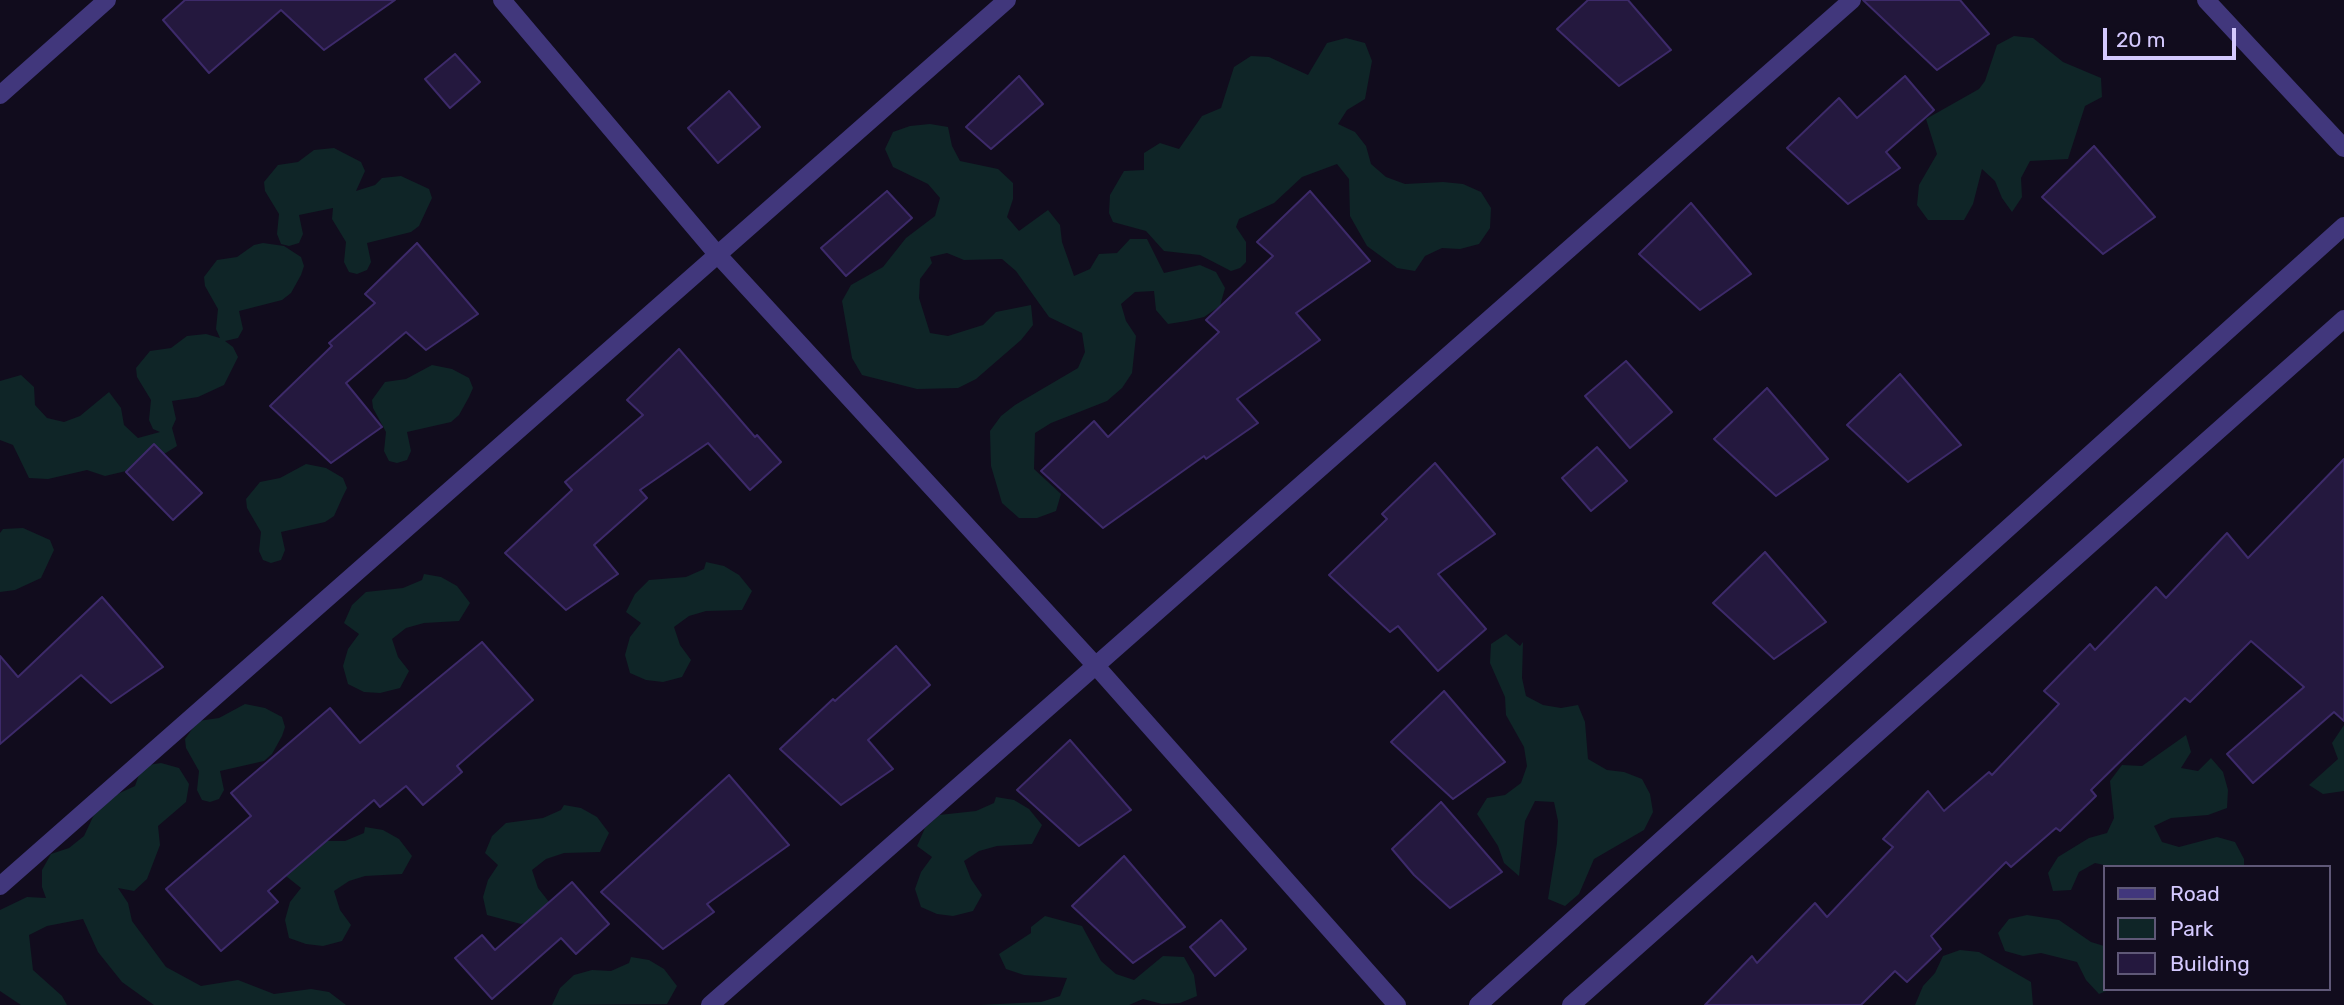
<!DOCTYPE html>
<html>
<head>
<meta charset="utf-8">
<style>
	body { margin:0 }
	#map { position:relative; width:2344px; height:1005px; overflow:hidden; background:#110c1d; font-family:Rubik,sans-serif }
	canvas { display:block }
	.legend { position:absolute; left:2103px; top:865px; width:228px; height:126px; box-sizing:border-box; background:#110c1d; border:2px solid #5f5877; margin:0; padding:9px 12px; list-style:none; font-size:21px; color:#d4c9fe }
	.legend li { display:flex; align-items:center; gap:14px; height:35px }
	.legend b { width:35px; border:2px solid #5f5877 }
	.scale { position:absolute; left:2103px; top:28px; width:133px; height:32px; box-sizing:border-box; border:4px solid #d4c9fe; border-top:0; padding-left:9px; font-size:21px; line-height:24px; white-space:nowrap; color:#d4c9fe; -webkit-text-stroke:5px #110c1d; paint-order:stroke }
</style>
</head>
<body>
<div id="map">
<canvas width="2344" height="1005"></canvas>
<ul class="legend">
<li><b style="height:9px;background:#41377c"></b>Road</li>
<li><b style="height:19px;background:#0f2527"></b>Park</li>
<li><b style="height:19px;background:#24183e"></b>Building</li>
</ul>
<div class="scale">20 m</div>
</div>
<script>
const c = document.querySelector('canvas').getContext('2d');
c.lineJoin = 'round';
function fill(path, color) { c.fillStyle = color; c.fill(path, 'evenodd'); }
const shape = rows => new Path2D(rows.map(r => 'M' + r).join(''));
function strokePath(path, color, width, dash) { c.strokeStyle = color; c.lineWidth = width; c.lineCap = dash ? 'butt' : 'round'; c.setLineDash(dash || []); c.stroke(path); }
fill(shape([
	[2014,36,2033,38,2063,62,2101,78,2102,97,2085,106,2068,159,2030,161,2021,178,2022,197,2012,212,2002,198,1995,181,1982,169,1973,204,1964,220,1928,220,1917,205,1919,185,1937,154,1926,119,1979,89,1985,81,1997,45],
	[1346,38,1365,43,1372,61,1365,99,1347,110,1338,124,1355,132,1366,146,1371,164,1386,177,1405,184,1443,182,1463,184,1481,192,1491,208,1490,228,1479,244,1460,249,1442,248,1425,256,1415,271,1397,268,1367,246,1350,216,1349,179,1337,164,1302,177,1274,203,1239,219,1236,227,1246,242,1246,262,1240,268,1231,271,1200,255,1164,251,1146,231,1113,222,1109,213,1110,195,1124,171,1144,170,1144,153,1160,143,1179,149,1202,116,1221,108,1234,67,1251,56,1269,57,1308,75,1327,43],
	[930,124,948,127,952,146,960,161,998,169,1013,183,1013,199,1007,217,1019,231,1048,210,1060,225,1062,242,1074,276,1090,269,1099,254,1117,253,1130,239,1147,239,1164,273,1200,265,1216,272,1225,288,1220,306,1204,317,1187,321,1168,324,1156,310,1154,291,1135,292,1121,304,1126,321,1136,336,1132,373,1122,388,1107,401,1051,423,1035,433,1034,469,1061,494,1056,511,1037,518,1019,518,1002,503,991,466,990,431,1001,416,1015,405,1078,368,1085,352,1082,333,1049,317,1016,271,1002,259,964,260,947,253,930,257,932,263,920,279,919,298,930,333,948,336,983,325,996,312,1031,305,1033,325,1021,340,976,379,958,388,917,389,862,375,852,358,842,301,851,285,883,267,906,238,935,216,940,198,928,184,893,167,885,149,893,132,910,126],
	[334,148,361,162,365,171,356,191,375,185,382,178,401,176,429,189,432,198,419,226,411,232,367,243,371,262,367,270,357,274,349,272,344,262,346,242,332,219,333,208,299,215,303,234,299,243,289,246,281,244,277,234,279,214,265,191,264,182,278,165,298,162,314,150],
	[263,243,284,246,301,257,304,266,301,275,291,293,282,300,239,311,243,329,238,338,225,341,233,347,238,357,224,385,198,397,172,401,176,419,172,428,177,446,143,467,105,476,87,470,48,479,29,478,13,445,0,440,0,381,21,375,34,387,35,405,47,418,64,422,80,416,109,392,121,408,124,425,138,438,160,432,153,429,149,420,151,400,137,377,136,368,150,351,171,348,187,336,206,334,220,338,216,329,218,309,205,286,204,277,217,260,237,257,254,245],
	[432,365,452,369,469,378,473,388,469,397,459,415,451,422,407,432,411,451,407,460,397,463,389,461,384,451,386,432,373,408,372,400,385,382,406,379],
	[306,464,326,468,343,478,347,488,343,496,334,516,325,522,281,532,285,550,281,560,271,563,263,560,259,551,261,532,247,508,246,499,260,482,280,478],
	[23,528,50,540,54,550,41,578,15,590,0,592,0,533,3,529],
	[706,562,724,566,739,575,752,591,742,610,706,611,689,616,674,627,680,645,691,660,682,677,663,682,646,680,630,673,625,655,630,637,641,623,626,612,635,594,649,580,686,577,704,569],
	[424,574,441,577,457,586,470,603,459,621,424,623,406,628,392,639,398,657,409,671,400,688,380,693,364,692,348,684,343,666,348,649,359,634,344,623,352,605,366,592,403,588,422,580],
	[1506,634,1520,646,1523,642,1522,678,1526,696,1543,705,1561,708,1578,705,1585,722,1588,759,1607,770,1624,772,1642,779,1650,794,1653,812,1644,830,1594,859,1579,894,1565,906,1548,899,1557,843,1558,821,1554,802,1535,801,1525,821,1519,876,1504,863,1498,846,1477,814,1487,798,1505,795,1521,783,1527,766,1524,747,1506,715,1505,697,1490,663,1491,644],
	[245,704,265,708,282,717,285,727,282,736,272,754,264,761,220,771,224,790,219,799,210,802,202,800,197,790,199,771,186,748,185,739,198,721,219,718],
	[2344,725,2344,791,2323,794,2309,785,2338,759,2332,743],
	[2186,735,2191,752,2181,768,2198,771,2211,758,2223,772,2228,790,2227,808,2208,815,2171,818,2154,826,2162,842,2179,847,2217,837,2235,842,2244,859,2244,867,2113,867,2095,863,2079,872,2071,890,2053,891,2048,873,2058,857,2089,838,2107,833,2114,818,2110,781,2122,765,2142,766],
	[161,763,179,768,189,784,186,802,158,826,160,845,147,879,134,891,118,888,128,903,132,921,166,967,201,986,238,980,274,994,311,989,329,992,346,1005,154,1005,122,982,98,952,83,919,47,926,29,935,33,970,62,996,67,1005,21,1005,0,991,0,910,27,897,46,898,42,887,42,870,51,854,69,848,84,836,100,802,135,786,142,766],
	[996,797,1014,800,1029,809,1042,825,1032,844,997,846,979,851,964,861,971,879,982,895,973,911,953,916,937,914,921,907,915,889,921,872,932,857,917,846,925,828,939,815,976,811,994,803],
	[564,805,581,808,597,817,609,833,600,852,564,853,546,859,532,870,538,888,549,902,540,919,521,924,487,915,483,897,488,880,498,865,485,853,492,836,506,823,543,818,561,810],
	[365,827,383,830,399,839,412,856,402,874,365,876,349,881,334,891,340,910,351,925,342,941,323,946,306,944,289,938,285,920,290,902,301,888,286,876,294,859,308,846,327,841,345,841,364,833],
	[2027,915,2059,920,2091,942,2104,946,2104,989,2111,989,2099,994,2086,980,2077,962,2041,953,2023,956,2005,951,1998,933,2009,919],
	[1045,916,1082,926,1101,961,1116,974,1134,980,1163,956,1184,957,1194,975,1197,996,1180,1003,1162,1004,1143,999,1129,1005,979,1005,1041,1002,1060,996,1067,978,1024,975,1006,969,999,954,1031,933,1031,927],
	[1960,950,1979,952,2031,982,2033,1005,1915,1005,1923,986,1935,973,1943,956],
	[631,957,649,960,664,969,677,986,667,1004,552,1005,560,988,574,975,592,970,611,971,629,963]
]), '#0f2527');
const building = shape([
	[185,0,395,0,324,50,281,10,209,73,163,20,185,0],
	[1588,0,1628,0,1671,50,1619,86,1557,29,1588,0],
	[1863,0,1960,0,1989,34,1937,70,1863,0],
	[455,54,480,82,450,108,425,79,455,54],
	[1019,76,1043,104,991,149,966,127,1019,76],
	[1905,76,1934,110,1886,152,1900,168,1848,204,1787,148,1839,98,1857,118,1905,76],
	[729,91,760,127,718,163,688,128,729,91],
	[2094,146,2155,217,2103,254,2042,197,2094,146],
	[887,191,912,218,846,276,821,248,887,191],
	[1310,191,1370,261,1296,313,1320,340,1237,399,1258,423,1206,459,1204,456,1103,528,1041,471,1094,421,1108,437,1219,332,1206,320,1273,256,1257,242,1310,191],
	[1691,203,1751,274,1700,310,1639,254,1691,203],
	[417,243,478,314,426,350,406,332,346,383,382,427,331,463,270,406,332,346,329,343,375,303,365,294,417,243],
	[679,349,755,437,757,435,781,462,750,490,708,443,640,490,647,498,594,545,618,574,566,610,505,553,572,490,565,482,643,415,627,400,679,349],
	[1626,361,1672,412,1630,448,1585,396,1626,361],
	[1900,374,1961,445,1908,482,1847,425,1900,374],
	[1767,388,1828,459,1776,496,1714,439,1767,388],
	[154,444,202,493,173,520,126,472,154,444],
	[1597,447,1627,481,1591,511,1562,478,1597,447],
	[2344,459,2344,721,2334,712,2253,783,2227,754,2304,687,2251,641,2190,702,2185,698,2091,790,2096,796,2060,831,2056,828,2011,867,2006,862,1931,936,1941,949,1907,982,1895,971,1861,1005,1705,1005,1752,956,1757,963,1815,903,1827,917,1893,847,1883,839,1928,791,1944,811,1989,772,1992,775,2059,704,2044,691,2090,644,2095,650,2156,587,2166,598,2227,533,2248,558,2344,459],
	[1435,463,1495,534,1438,574,1486,629,1438,671,1398,626,1390,632,1329,575,1387,519,1382,514,1435,463],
	[1765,552,1826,622,1774,659,1713,603,1765,552],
	[102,597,163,667,111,703,81,675,0,744,0,656,18,677,102,597],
	[482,642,533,700,457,766,462,772,423,805,406,786,380,807,374,800,268,891,278,902,221,951,166,889,251,816,231,793,330,708,360,743,482,642],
	[896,646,930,685,868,740,893,769,841,805,780,749,833,699,835,701,896,646],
	[1444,691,1505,762,1453,799,1391,742,1444,691],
	[1070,740,1131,810,1079,846,1017,790,1070,740],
	[729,775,789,845,707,904,714,912,663,949,601,892,729,775],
	[1441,802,1502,872,1450,908,1414,875,1392,849,1441,802],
	[1124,856,1185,927,1133,963,1072,906,1124,856],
	[572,882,609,924,576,954,561,938,492,999,455,958,482,935,495,950,572,882],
	[1221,920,1246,949,1215,976,1190,947,1221,920]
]);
fill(building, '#24183e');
strokePath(building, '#3d2a6a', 2);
strokePath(shape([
	[502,0,717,254,1096,666,1397,1005],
	[2206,0,2344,148],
	[0,95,107,0],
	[0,886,1007,0],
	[710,1005,1852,0],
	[1478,1005,2344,226],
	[1571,1005,2344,319]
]), '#41377c', 18);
</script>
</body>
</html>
